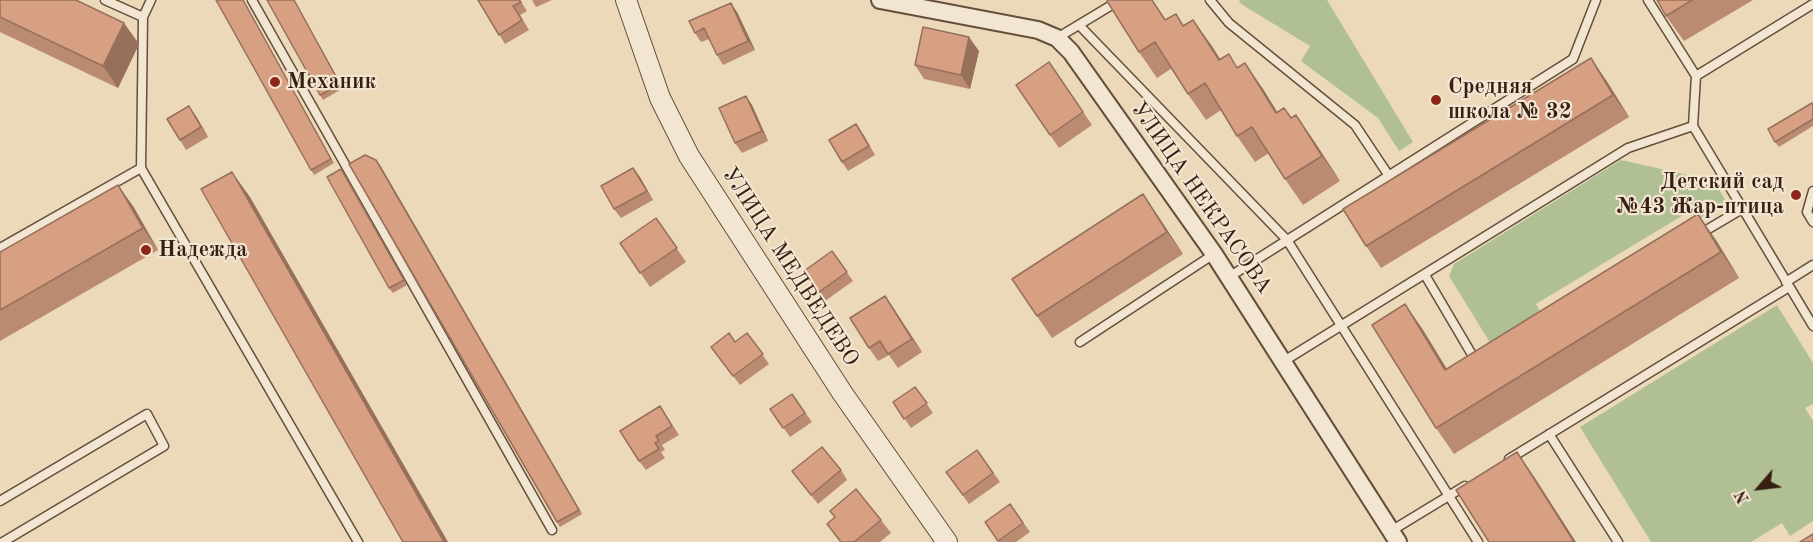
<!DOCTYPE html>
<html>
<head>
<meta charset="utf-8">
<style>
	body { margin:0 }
	#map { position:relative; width:1813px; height:542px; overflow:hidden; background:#ebd9b9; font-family:"Old Standard TT",serif }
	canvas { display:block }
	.north { position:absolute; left:1729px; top:458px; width:60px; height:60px; -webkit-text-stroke:4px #f2e6d2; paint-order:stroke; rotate:242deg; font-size:16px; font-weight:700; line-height:24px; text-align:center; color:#371f12 }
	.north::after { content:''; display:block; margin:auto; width:21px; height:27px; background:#371f12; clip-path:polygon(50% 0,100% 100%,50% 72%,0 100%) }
</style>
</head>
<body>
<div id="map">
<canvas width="1813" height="542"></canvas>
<div class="north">N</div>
</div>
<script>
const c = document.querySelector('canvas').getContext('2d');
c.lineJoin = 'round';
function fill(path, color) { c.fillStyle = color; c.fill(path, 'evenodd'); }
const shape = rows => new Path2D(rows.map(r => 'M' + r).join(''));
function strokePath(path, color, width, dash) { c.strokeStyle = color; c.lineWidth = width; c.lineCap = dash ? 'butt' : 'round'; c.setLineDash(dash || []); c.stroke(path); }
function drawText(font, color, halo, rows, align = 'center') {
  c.font = font + ' "Old Standard TT",serif'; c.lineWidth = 4.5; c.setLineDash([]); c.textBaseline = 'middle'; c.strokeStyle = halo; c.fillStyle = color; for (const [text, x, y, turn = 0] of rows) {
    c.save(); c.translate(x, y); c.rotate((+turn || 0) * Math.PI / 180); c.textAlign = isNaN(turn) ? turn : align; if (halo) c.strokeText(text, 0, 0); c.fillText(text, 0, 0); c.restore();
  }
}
fill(shape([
	[1239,0,1327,0,1413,142,1399,151,1378,118,1301,61,1310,46,1241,4],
	[1621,160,1714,181,1727,203,1702,218,1695,208,1536,304,1543,316,1498,343,1489,341,1449,276,1454,264],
	[1777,305,1813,363,1813,404,1805,408,1813,421,1813,521,1790,536,1782,523,1751,542,1651,542,1580,427]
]), '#b1c094');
const service = shape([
	[105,0,143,17],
	[252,0,552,530],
	[1210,0,1229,23,1355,125,1389,176],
	[1648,0,1696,76,1693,126,1813,326],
	[1079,25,1287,240,1478,542],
	[1057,38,1120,0],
	[1696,76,1813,4],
	[141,168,358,542],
	[1813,191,1807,212,1813,222],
	[1698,235,1742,209],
	[0,248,141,168,143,17,151,0],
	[1425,275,1471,353,1480,359],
	[1229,277,1573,59,1596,0],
	[1786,282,1813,265],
	[1080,342,1214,254],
	[1284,361,1628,148,1693,126],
	[1549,434,1618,542],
	[1509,459,1789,287],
	[0,501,147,414,164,446,3,542],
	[1391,531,1465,486]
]);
const minor = shape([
	[880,0,1038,30,1057,38,1071,52,1214,254,1398,542]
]);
const tertiary = shape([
	[626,0,660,98,689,156,843,394,947,542]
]);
strokePath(service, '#644e3c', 11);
strokePath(minor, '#644e3c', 20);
strokePath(tertiary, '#644e3c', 22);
strokePath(service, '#f2e6d2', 8);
strokePath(minor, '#f2e6d2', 16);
strokePath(tertiary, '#f2e6d2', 20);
fill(shape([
	[0,0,139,44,118,88,0,32],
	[216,0,243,0,334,163,314,175],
	[294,0,343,88,323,100,320,95],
	[478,0,520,0,527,11,520,15,529,30,505,44],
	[532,0,552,0,536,7],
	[1657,0,1753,0,1684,41,1666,16],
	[737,12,755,50,723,65,717,55,709,39,701,42,695,33],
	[1176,14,1184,26,1193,20,1220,60,1238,67,1263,89,1277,112,1284,108,1291,118,1314,141,1340,181,1303,205,1285,179,1269,153,1255,162,1237,136,1221,110,1206,120,1188,94,1172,68,1157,78,1139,52,1166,20],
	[979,51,970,89,924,79,915,65],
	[1049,62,1092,125,1059,148,1016,85],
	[1606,80,1629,117,1381,268,1366,246],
	[746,96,752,105,768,141,742,153,735,143],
	[1813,104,1813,126,1779,147,1775,142],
	[196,116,208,137,186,150,180,140],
	[863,134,875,155,848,171,842,162],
	[380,165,582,514,560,527,557,522],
	[633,168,653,200,621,218,614,209],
	[341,169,407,285,393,293,389,288],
	[133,206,158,250,0,341,0,252],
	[1158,216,1183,254,1052,338,1037,316],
	[656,218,686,262,650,287,620,243],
	[1716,240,1739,278,1454,454,1436,428,1405,304,1423,330,1447,369],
	[832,251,853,281,825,301,804,271],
	[885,296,922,352,898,368,889,355,878,361,869,348],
	[747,333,769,364,740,385,711,347,735,342],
	[915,387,933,413,911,428,893,402],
	[792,394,812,422,790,437,770,409],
	[666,415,679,435,662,445,665,450,661,452,665,458,646,470,639,461],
	[977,450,1000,482,969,504,946,472],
	[841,470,847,480,818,504,792,471],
	[1010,504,1030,532,1016,542,999,542,985,522],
	[830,511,881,520,891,533,880,542,840,542,827,524,835,517]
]), '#ba8a71');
fill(shape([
	[294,0,343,88,340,84],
	[1152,0,1166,20,1165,20],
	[731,3,737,12,755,50,748,41],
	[1193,20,1212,46,1237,86,1219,60],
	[124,23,139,44,118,88,103,66],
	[969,37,979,51,970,89,961,75],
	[1591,58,1606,80,1629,117,1613,95],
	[1245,63,1263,89,1294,139,1276,113],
	[746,96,752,105,768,141,762,131],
	[189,106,196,116,208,137,201,127],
	[1296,115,1314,141,1340,181,1322,156],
	[376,160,380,165,582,514,579,510],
	[633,168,640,177,653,200,647,191],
	[341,169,345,174,407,285,404,280],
	[232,172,250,197,448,542,444,542],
	[118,185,133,206,158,250,143,228],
	[1143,194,1158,216,1183,254,1167,232],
	[1698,214,1716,240,1739,278,1721,252],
	[885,296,894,309,922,352,912,339],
	[1405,304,1423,330,1463,396,1445,370],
	[1517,452,1535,478,1576,542,1574,542]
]), '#97705c');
const building = shape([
	[0,0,76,0,124,23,103,66,0,17,0,0],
	[216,0,243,0,331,159,311,170,216,0],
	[267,0,294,0,340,84,320,95,267,0],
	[478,0,519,0,521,2,513,6,522,20,499,35,478,0],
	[1108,0,1152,0,1165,20,1176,14,1183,26,1193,20,1219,60,1229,54,1237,68,1245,63,1276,113,1284,108,1291,118,1296,115,1322,156,1285,179,1252,127,1237,136,1205,83,1188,94,1155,42,1139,52,1107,1,1108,0],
	[1657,0,1692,0,1666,16,1657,0],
	[731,3,748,41,717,55,704,28,695,33,689,21,731,3],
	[923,27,969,37,961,75,915,65,923,27],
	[1591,58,1613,95,1366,246,1343,209,1591,58],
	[1049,62,1083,112,1050,135,1016,85,1049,62],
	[746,96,762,131,735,143,719,108,746,96],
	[1812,103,1813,105,1813,119,1775,142,1768,129,1812,103],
	[189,106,201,127,180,140,167,119,189,106],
	[856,124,869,146,842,162,829,140,856,124],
	[365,155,376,160,579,510,557,522,349,164,365,155],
	[633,168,647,191,614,209,601,186,633,168],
	[341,169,404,280,389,288,327,177,341,169],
	[232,172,444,542,403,542,201,189,232,172],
	[118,185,143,228,0,310,0,252,118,185],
	[1143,194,1167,232,1037,316,1012,279,1143,194],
	[1698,214,1721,252,1436,428,1372,325,1405,304,1445,370,1698,214],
	[656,218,677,248,640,273,620,243,656,218],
	[832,251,847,272,819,292,804,271,832,251],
	[885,296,912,339,888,354,880,341,869,348,850,318,885,296],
	[729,333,735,342,747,333,763,354,733,376,711,347,729,333],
	[915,387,927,403,904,419,893,402,915,387],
	[792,394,805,413,783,428,770,409,792,394],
	[660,406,672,426,656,436,659,441,655,443,659,449,639,461,620,431,660,406],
	[822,447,841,470,811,495,792,471,822,447],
	[977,450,993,473,963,495,946,472,977,450],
	[1517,452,1574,542,1489,542,1456,490,1517,452],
	[856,489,881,520,854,542,841,542,827,524,835,517,830,511,856,489],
	[1010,504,1023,523,998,541,985,522,1010,504],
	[1813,534,1813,542,1800,542,1813,534]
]);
fill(building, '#d8a083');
strokePath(building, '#97705c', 1.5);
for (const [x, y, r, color] of [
	[275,82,6,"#8f2418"],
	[1436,100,6,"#8f2418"],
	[1796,195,6,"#8f2418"],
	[146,250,6,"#8f2418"]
]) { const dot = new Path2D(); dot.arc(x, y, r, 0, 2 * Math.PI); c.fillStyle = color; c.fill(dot); strokePath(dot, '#f2e6d2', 2); }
drawText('bold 22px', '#371f12', '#f2e6d2', [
	["Механик",287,82],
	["Средняя",1448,87],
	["школа № 32",1448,112],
	["Детский сад",1784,182,"right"],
	["№43 Жар-птица",1784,207,"right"],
	["Надежда",158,250]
], 'left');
drawText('22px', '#371f12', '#f2e6d2', [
	["УЛИЦА НЕКРАСОВА",1201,198,55],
	["УЛИЦА МЕДВЕДЕВО",790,267,57]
]);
</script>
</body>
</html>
